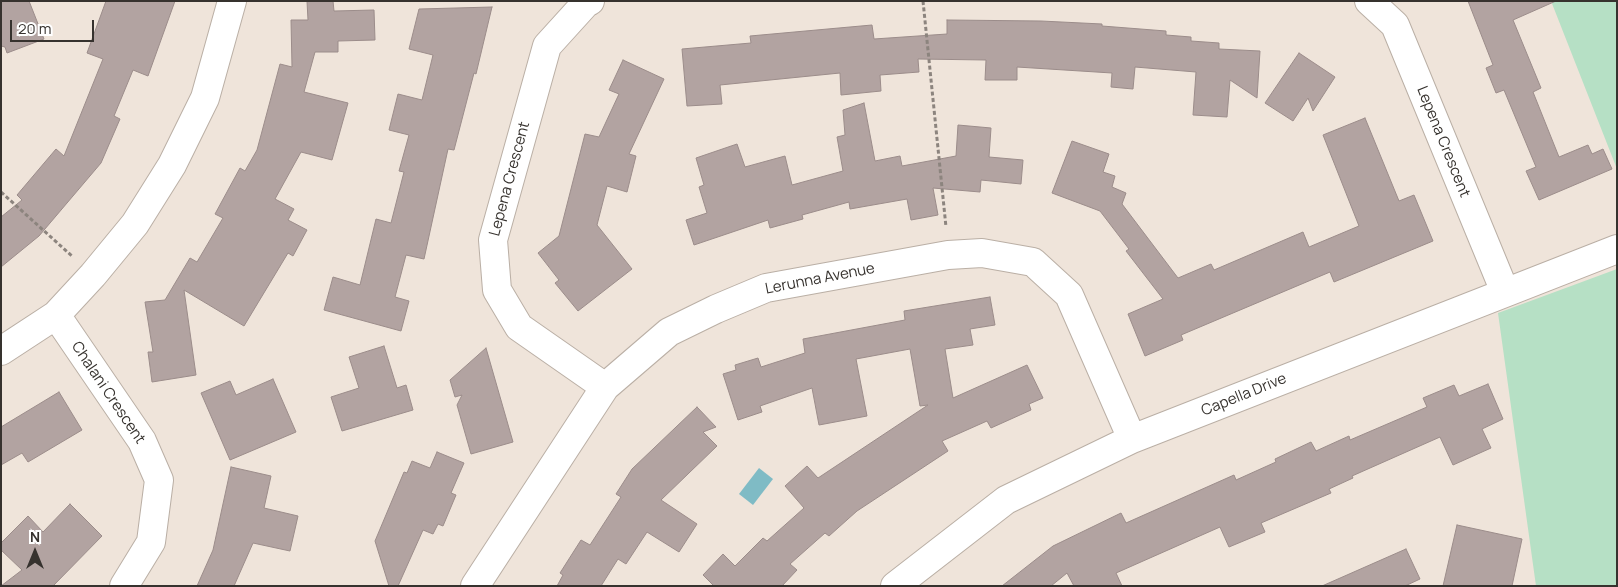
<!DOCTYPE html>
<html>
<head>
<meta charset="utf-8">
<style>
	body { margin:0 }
	#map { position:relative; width:1618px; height:587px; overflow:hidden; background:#efe4da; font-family:Manrope,sans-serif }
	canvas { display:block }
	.frame { position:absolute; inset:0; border:2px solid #36322e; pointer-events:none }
	.north { position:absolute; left:10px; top:527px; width:50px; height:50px; -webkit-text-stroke:4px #fff; paint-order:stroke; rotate:0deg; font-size:14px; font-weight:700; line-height:20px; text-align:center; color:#36322e }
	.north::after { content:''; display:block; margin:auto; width:18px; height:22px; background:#36322e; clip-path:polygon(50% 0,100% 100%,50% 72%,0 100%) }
	.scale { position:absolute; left:10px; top:20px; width:84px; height:22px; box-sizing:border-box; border:2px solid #36322e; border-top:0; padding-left:6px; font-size:15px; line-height:18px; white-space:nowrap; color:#36322e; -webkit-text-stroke:4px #fff; paint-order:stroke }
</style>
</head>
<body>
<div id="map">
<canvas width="1618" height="587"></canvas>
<div class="frame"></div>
<div class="north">N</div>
<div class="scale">20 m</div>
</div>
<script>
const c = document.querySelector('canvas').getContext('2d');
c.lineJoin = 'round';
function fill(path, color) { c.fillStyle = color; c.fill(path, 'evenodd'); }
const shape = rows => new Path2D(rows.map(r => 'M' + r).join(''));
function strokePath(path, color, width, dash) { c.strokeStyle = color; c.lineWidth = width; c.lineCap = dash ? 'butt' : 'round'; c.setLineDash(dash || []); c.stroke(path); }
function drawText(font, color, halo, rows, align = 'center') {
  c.font = font + ' Manrope,sans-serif'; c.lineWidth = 4; c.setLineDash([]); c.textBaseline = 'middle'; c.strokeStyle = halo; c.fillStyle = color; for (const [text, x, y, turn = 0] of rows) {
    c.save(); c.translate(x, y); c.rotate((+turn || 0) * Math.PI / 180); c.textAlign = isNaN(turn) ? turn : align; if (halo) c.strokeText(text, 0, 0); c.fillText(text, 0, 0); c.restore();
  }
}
fill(shape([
	[1551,1,1617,1,1617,169],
	[1617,269,1617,586,1536,586,1498,313]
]), '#b6e0c5');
fill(shape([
	[759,468,773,479,753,505,739,494]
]), '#7fbbc5');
const building = shape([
	[1,1,29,1,44,39,7,53,5,47,1,46,1,1],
	[106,1,175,1,148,76,133,70,114,116,120,119,101,163,39,236,1,267,1,217,22,200,17,195,56,149,64,156,103,59,87,53,106,1],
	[307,1,333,1,334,11,374,10,375,40,338,41,338,52,315,52,304,92,348,103,332,160,301,152,275,199,294,209,288,220,307,230,293,256,288,253,244,326,184,290,196,375,152,382,148,352,153,352,145,302,165,300,190,258,197,262,223,218,215,214,240,168,245,171,257,150,280,64,292,67,291,20,308,20,307,1],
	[1468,1,1556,1,1513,20,1541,88,1533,92,1559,157,1588,145,1592,154,1603,149,1612,169,1539,200,1526,171,1536,167,1504,90,1496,93,1486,68,1493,65,1468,1],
	[492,7,476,74,474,73,454,150,448,149,424,259,406,255,395,297,409,301,401,331,324,310,333,277,360,285,376,219,391,223,404,172,399,171,409,135,389,130,398,94,422,100,433,55,409,49,419,9,492,7],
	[947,20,1041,21,1102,24,1102,26,1166,31,1166,35,1191,37,1191,41,1219,43,1219,49,1260,51,1257,98,1230,80,1227,117,1193,115,1196,72,1135,67,1133,89,1111,87,1112,73,1017,67,1017,80,985,80,986,60,918,59,919,72,880,75,881,91,841,95,840,73,720,85,722,104,687,106,682,49,751,43,750,36,872,25,874,39,947,34,947,20],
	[1299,53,1335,77,1313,111,1308,98,1293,121,1265,103,1299,53],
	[623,60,664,79,629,154,636,156,627,192,607,186,597,225,632,269,578,311,555,283,559,280,538,253,559,236,585,134,599,137,619,94,609,90,623,60],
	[864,103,875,161,900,156,902,166,956,156,958,125,991,128,989,157,1023,160,1021,184,981,180,980,192,933,188,938,215,911,220,907,199,850,209,849,202,802,215,803,219,770,228,768,220,694,245,686,220,707,213,699,187,704,185,696,158,737,144,745,167,785,156,792,185,843,171,837,137,845,135,843,110,864,103],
	[1365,118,1399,201,1414,195,1433,241,1334,282,1330,272,1181,335,1183,340,1145,356,1128,314,1163,299,1126,251,1129,249,1100,211,1052,193,1072,141,1109,154,1103,172,1115,176,1112,187,1126,193,1122,204,1178,278,1211,264,1214,270,1303,232,1309,247,1359,226,1323,135,1365,118],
	[990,297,995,325,970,329,973,345,945,349,953,398,1027,365,1043,398,1029,404,1031,410,991,428,987,421,942,441,948,451,857,511,829,536,825,533,790,564,797,570,782,586,714,586,703,575,723,554,735,566,763,538,767,541,804,508,785,486,807,466,818,478,928,405,920,406,910,349,856,359,867,416,819,425,812,388,760,406,762,412,738,420,723,374,736,370,735,365,758,358,761,367,805,353,803,339,905,320,904,311,990,297],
	[384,346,397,388,406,385,413,410,342,431,331,397,359,388,349,357,384,346],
	[486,348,513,442,471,454,457,405,462,395,455,397,450,380,486,348],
	[273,379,296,432,230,460,201,393,230,381,236,395,273,379],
	[1488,384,1503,419,1482,429,1491,448,1453,465,1440,437,1352,476,1353,478,1329,489,1331,493,1261,523,1265,532,1229,547,1220,527,1116,573,1122,586,1074,586,1067,573,1051,586,1002,586,1053,546,1121,513,1126,523,1234,475,1236,480,1276,462,1275,459,1311,442,1316,451,1349,436,1350,440,1427,407,1423,398,1454,385,1459,396,1488,384],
	[59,392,82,430,28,462,22,453,1,465,1,427,59,392],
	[697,407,716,427,703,432,717,446,661,500,697,524,679,552,647,532,626,564,618,559,601,586,557,586,563,575,560,573,581,540,590,545,621,497,616,494,632,469,697,407],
	[437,452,464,463,451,493,456,495,443,526,438,524,433,534,423,530,398,586,389,586,375,541,404,472,407,473,412,461,430,468,437,452],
	[231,467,271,476,264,508,298,516,290,551,253,543,234,586,197,586,213,550,231,467],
	[70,504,102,536,53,586,1,586,22,570,1,550,1,543,28,516,43,532,70,504],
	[1457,525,1522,539,1512,586,1443,586,1457,525],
	[1406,549,1420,579,1405,586,1322,586,1406,549]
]);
fill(building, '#b2a3a1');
strokePath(building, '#9b8c8a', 1);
const minor = shape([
	[590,1,586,3,547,46,493,240,497,290,519,327,605,387],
	[1369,1,1395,25,1505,292],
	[56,315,142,441,159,480,151,542,124,586],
	[1,351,56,315,93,275,135,224,172,165,205,98,232,1],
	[475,586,605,387,669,332,716,309,766,288,948,255,982,253,1033,262,1069,295,1132,439],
	[895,586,1006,500,1132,439,1617,249]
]);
strokePath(minor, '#baafa5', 30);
strokePath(shape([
	[923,1,946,227],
	[1,192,73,257]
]), '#8c847e', 3, [4, 2.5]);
strokePath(minor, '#fff', 28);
drawText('15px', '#36322e', '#fff', [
	["Lepena Crescent",1443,142,68],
	["Lepena Crescent",510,179,-75],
	["Lerunna Avenue",820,279,-11],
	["Chalani Crescent",108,393,56],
	["Capella Drive",1244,395,-22]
]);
</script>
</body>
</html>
